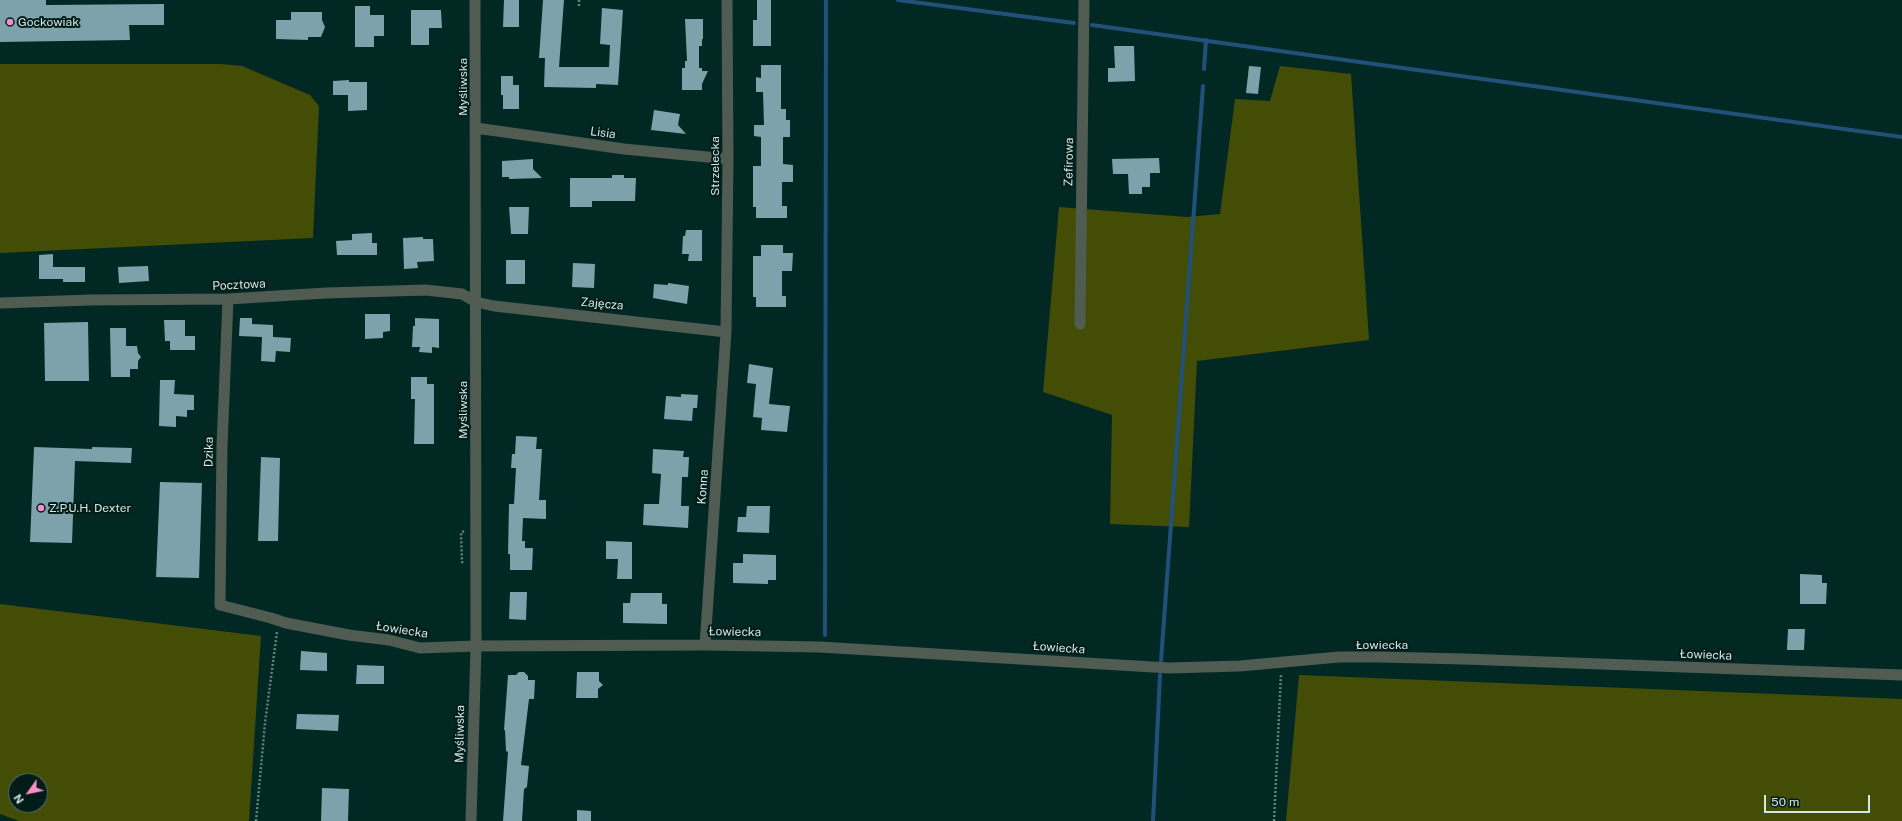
<!DOCTYPE html>
<html>
<head>
<meta charset="utf-8">
<style>
	body { margin:0 }
	#map { position:relative; width:1902px; height:821px; overflow:hidden; background:#022823; font-family:"Public Sans",sans-serif }
	canvas { display:block }
	.north { position:absolute; left:8px; top:773px; width:40px; height:40px; box-sizing:border-box; background:#021d19; border:1px solid #566d69; border-radius:50%; rotate:237deg; font-size:11px; font-weight:700; line-height:16px; text-align:center; color:#d3e6e2 }
	.north::after { content:''; display:block; margin:auto; width:14px; height:18px; background:#f98fc9; clip-path:polygon(50% 0,100% 100%,50% 72%,0 100%) }
	.scale { position:absolute; left:1764px; top:795px; width:106px; height:18px; box-sizing:border-box; border:2px solid #d3e6e2; border-top:0; padding-left:5px; font-size:12px; line-height:14px; white-space:nowrap; color:#d3e6e2; -webkit-text-stroke:3px #021d19; paint-order:stroke }
</style>
</head>
<body>
<div id="map">
<canvas width="1902" height="821"></canvas>
<div class="north">N</div>
<div class="scale">50 m</div>
</div>
<script>
const c = document.querySelector('canvas').getContext('2d');
c.lineJoin = 'round';
function fill(path, color) { c.fillStyle = color; c.fill(path, 'evenodd'); }
const shape = rows => new Path2D(rows.map(r => 'M' + r).join(''));
function strokePath(path, color, width, dash) { c.strokeStyle = color; c.lineWidth = width; c.lineCap = dash ? 'butt' : 'round'; c.setLineDash(dash || []); c.stroke(path); }
function drawText(font, color, halo, rows, align = 'center') {
  c.font = font + ' "Public Sans",sans-serif'; c.lineWidth = 4; c.setLineDash([]); c.textBaseline = 'middle'; c.strokeStyle = halo; c.fillStyle = color; for (const [text, x, y, turn = 0] of rows) {
    c.save(); c.translate(x, y); c.rotate((+turn || 0) * Math.PI / 180); c.textAlign = isNaN(turn) ? turn : align; if (halo) c.strokeText(text, 0, 0); c.fillText(text, 0, 0); c.restore();
  }
}
fill(shape([
	[0,64,221,64,242,66,310,95,319,106,313,238,0,253],
	[1280,66,1351,74,1369,340,1197,361,1189,527,1110,524,1112,415,1043,392,1059,207,1187,217,1220,214,1235,99,1270,101],
	[0,604,261,636,249,821,19,821,0,814],
	[16,781,40,781,40,805,16,805],
	[1299,675,1902,699,1902,821,1286,821]
]), '#444d06');
strokePath(shape([
	[898,0,1074,23],
	[1092,25,1902,137],
	[1204,69,1206,40],
	[825,635,826,0],
	[1161,661,1203,86],
	[1153,821,1160,675]
]), '#21517b', 4);
fill(shape([
	[0,0,46,0,46,5,164,4,164,25,129,25,130,40,0,42],
	[504,0,519,0,519,27,503,27],
	[543,0,564,0,559,67,609,67,610,45,600,44,602,8,623,10,618,85,596,84,596,88,544,87,545,58,539,58],
	[757,0,771,0,771,46,753,46,753,20,757,20],
	[355,6,370,6,370,15,384,15,384,36,374,36,374,47,355,47],
	[411,10,441,10,442,28,429,28,429,45,411,45],
	[291,12,322,12,322,20,325,27,321,37,308,37,308,40,276,39,276,20,291,20],
	[685,19,703,19,703,39,702,39,702,46,699,46,699,68,702,68,702,71,708,71,702,84,702,90,682,90,682,68,685,68,685,61,687,61],
	[1114,46,1134,46,1135,81,1108,82,1108,68,1115,68],
	[761,65,781,65,781,109,786,109,786,120,790,120,790,137,783,137,783,164,793,165,793,182,782,182,782,206,787,206,787,218,756,218,756,207,753,207,753,166,761,166,761,137,754,136,754,125,764,125,763,92,756,92,756,77,761,78],
	[1249,66,1261,67,1258,94,1246,93],
	[501,76,513,76,513,85,519,85,519,109,503,109,503,95,501,95],
	[349,80,349,82,367,82,367,110,348,111,348,95,333,95,333,81],
	[654,110,680,114,678,125,686,134,651,130],
	[1159,158,1160,173,1150,173,1150,187,1142,187,1142,194,1129,194,1128,174,1113,174,1112,159],
	[533,159,533,169,542,178,509,179,509,177,502,177,502,161],
	[612,175,624,175,624,178,636,178,635,201,592,201,592,207,570,207,570,178,612,178],
	[509,207,529,207,528,234,511,234],
	[686,230,702,230,702,261,688,261,689,254,682,254,683,236,685,236],
	[372,233,372,243,377,243,377,255,337,255,336,241,352,240,352,234],
	[423,237,423,239,433,239,434,261,417,262,418,268,404,269,403,238],
	[761,245,783,245,783,253,793,253,792,271,782,271,782,296,786,296,786,307,756,307,756,297,753,297,753,256,761,256],
	[53,254,53,267,85,267,85,282,63,282,63,279,39,279,39,255],
	[506,260,525,260,525,284,506,284],
	[573,263,595,264,594,288,572,287],
	[148,266,149,281,119,283,118,267],
	[668,283,689,286,687,304,653,298,654,284,668,285],
	[365,314,390,314,390,331,383,332,383,338,365,339],
	[240,318,252,318,252,324,273,325,273,337,291,338,290,352,276,351,275,362,261,361,262,337,239,336],
	[415,318,439,319,439,348,432,347,432,353,419,352,420,347,412,347,413,326,415,326],
	[164,320,185,320,185,336,195,336,195,350,170,350,170,341,165,341],
	[88,322,89,381,45,381,44,323],
	[110,328,126,328,126,346,137,346,138,353,141,357,138,361,138,369,130,369,130,377,111,377],
	[749,364,773,368,769,404,790,406,787,432,761,430,762,418,753,417,756,384,747,383],
	[411,377,427,377,427,384,434,384,434,444,414,444,415,399,411,399],
	[160,380,175,380,174,394,194,395,194,410,187,410,187,417,176,416,176,427,159,426],
	[681,394,698,395,697,408,693,408,692,421,664,419,666,396,681,397],
	[516,436,537,437,536,449,542,449,539,500,546,500,546,519,523,518,522,541,525,541,525,548,533,548,532,570,510,570,510,554,508,554,509,504,514,504,516,468,511,468,512,454,515,454],
	[34,447,92,449,92,447,132,448,131,463,75,461,72,543,30,542],
	[653,449,684,451,683,457,689,457,688,477,682,477,681,506,689,506,688,528,643,525,644,504,659,504,661,474,652,473],
	[261,457,280,458,278,541,258,541],
	[160,482,202,483,199,578,156,577],
	[747,506,770,506,769,533,737,532,738,517,746,517],
	[606,541,632,542,632,579,617,579,618,559,606,559],
	[743,554,776,555,776,580,768,580,768,584,733,583,733,563,743,563],
	[1800,574,1822,575,1822,583,1827,583,1826,604,1800,604],
	[510,592,527,592,526,620,509,619],
	[631,593,662,593,662,604,667,604,667,624,623,623,623,603,630,603],
	[1788,629,1805,629,1804,650,1787,650],
	[301,651,327,653,327,671,300,670],
	[357,665,384,666,384,684,356,684],
	[519,672,524,672,528,676,528,680,535,680,534,699,529,699,521,765,529,766,527,787,524,789,522,821,503,821,508,752,506,751,505,730,504,730,508,675,516,675],
	[577,672,599,672,599,681,603,685,598,689,598,698,576,698],
	[297,714,339,715,338,731,296,729],
	[322,788,349,789,348,821,321,821],
	[577,810,591,811,591,821,577,821]
]), '#7da2ab');
strokePath(shape([
	[579,0,579,8],
	[464,531,461,533,462,562,464,564],
	[256,821,265,723,277,632],
	[1274,821,1281,674]
]), '#65827d', 2.5, [2, 2]);
strokePath(shape([
	[476,128,624,149,728,159],
	[228,299,222,446,220,605,271,618,286,623,349,635,389,640,420,648,476,646,705,645,820,647,1169,668,1240,666,1339,657,1379,657,1464,659,1902,675],
	[0,303,91,300,228,299,326,293,426,290,462,294,476,302,494,306,726,332],
	[1080,324,1084,0],
	[705,645,726,332,728,159,727,0],
	[471,821,476,646,475,0]
]), '#505b52', 11);
for (const [x, y, r, color] of [
	[10,22,4,"#f98fc9"],
	[41,508,4,"#f98fc9"]
]) { const dot = new Path2D(); dot.arc(x, y, r, 0, 2 * Math.PI); c.fillStyle = color; c.fill(dot); strokePath(dot, '#021d19', 1.5); }
drawText('12px', '#d3e6e2', '#021d19', [
	["Gockowiak",18,22],
	["Z.P.U.H. Dexter",49,508]
], 'left');
drawText('12px', '#d3e6e2', '#021d19', [
	["Myśliwska",463,87,-90],
	["Lisia",603,133,8],
	["Zefirowa",1069,162,-89],
	["Strzelecka",715,166,-90],
	["Pocztowa",239,285,-3],
	["Zajęcza",602,304,5],
	["Myśliwska",463,410,-90],
	["Dzika",209,452,-89],
	["Konna",703,487,-86],
	["Łowiecka",402,630,9],
	["Łowiecka",735,632,1],
	["Łowiecka",1382,645],
	["Łowiecka",1059,648,4],
	["Łowiecka",1706,655,2],
	["Myśliwska",460,734,-89]
]);
</script>
</body>
</html>
